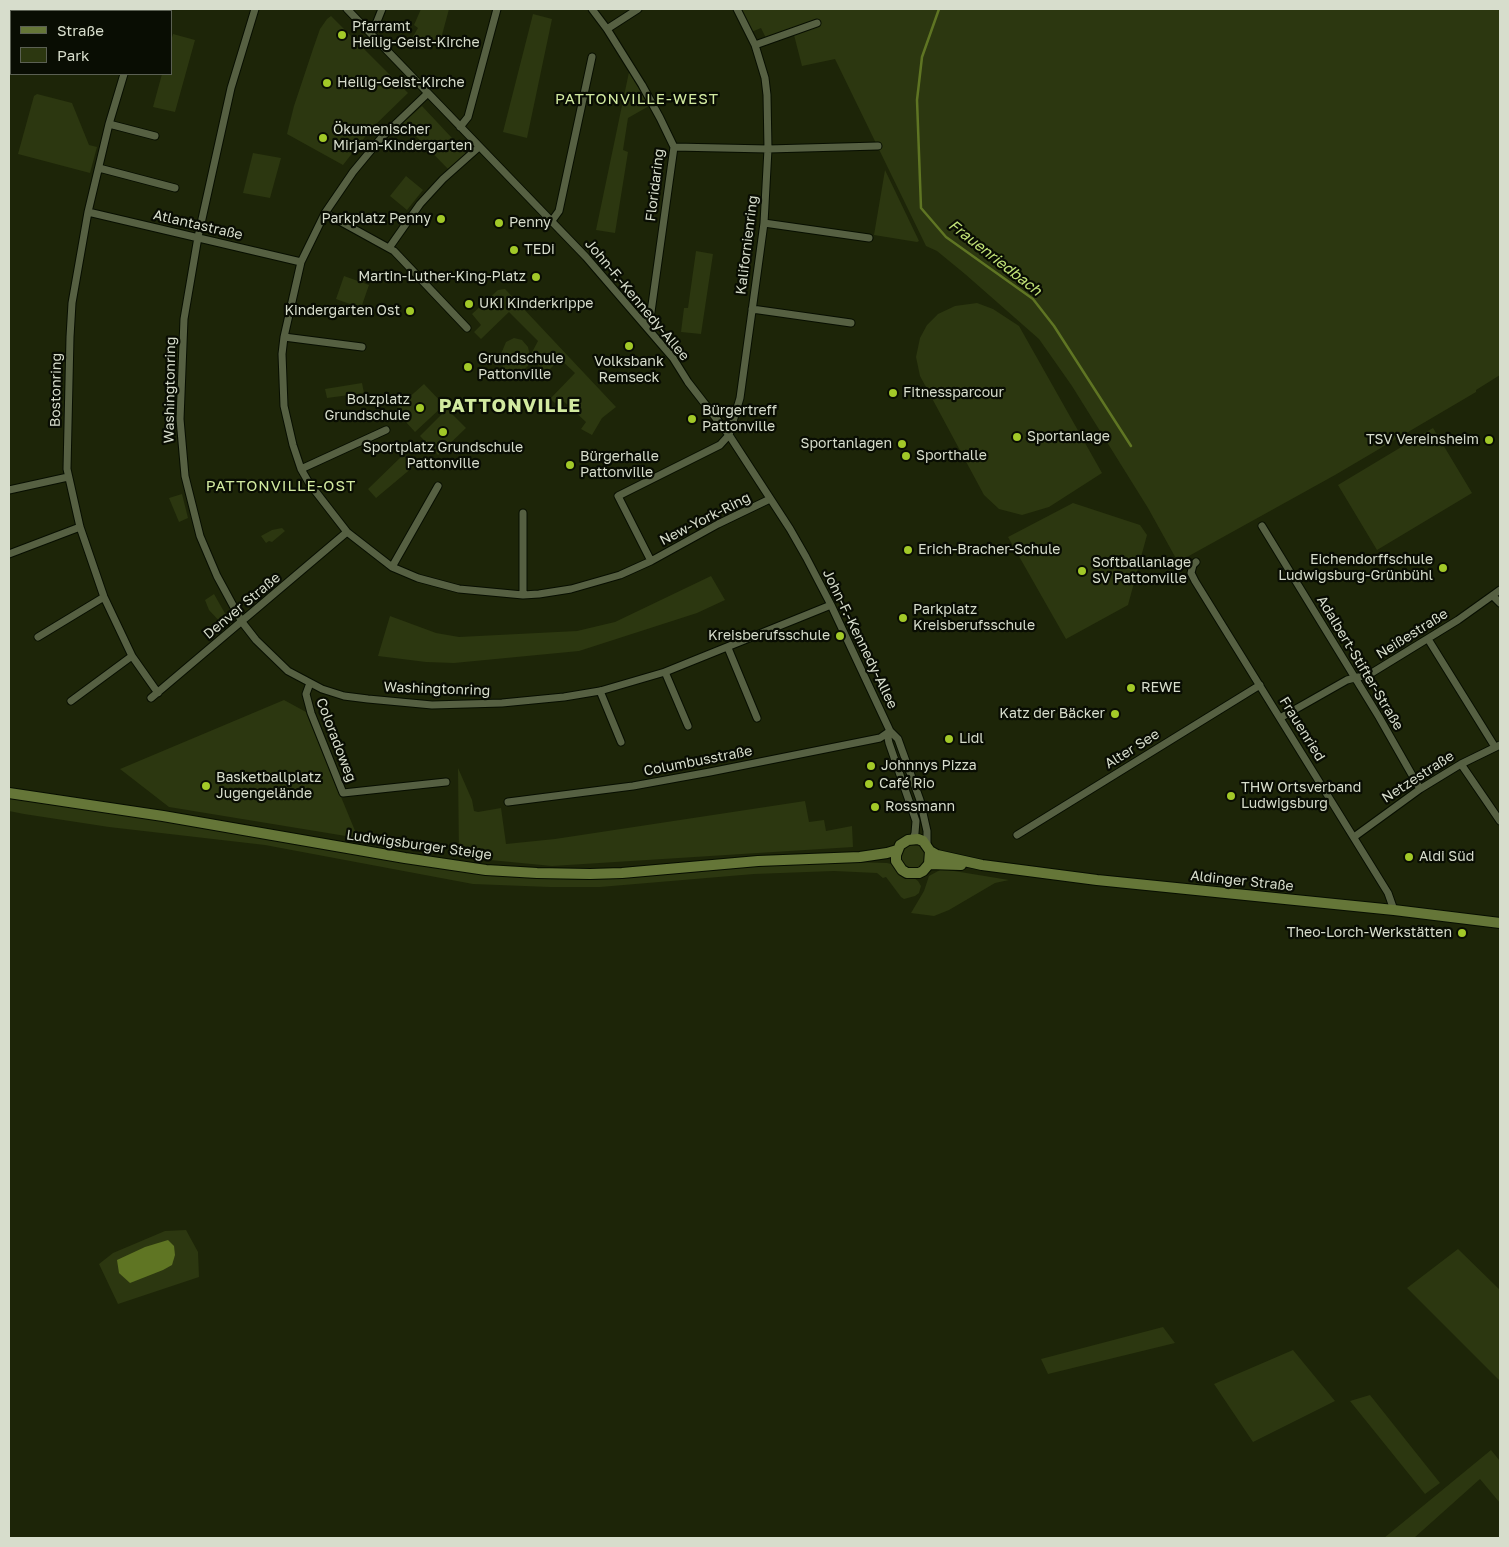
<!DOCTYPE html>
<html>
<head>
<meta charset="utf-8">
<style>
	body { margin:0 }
	#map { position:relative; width:1509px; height:1547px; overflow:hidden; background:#1d2508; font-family:"Golos Text",sans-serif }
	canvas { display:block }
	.frame { position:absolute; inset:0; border:10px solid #d7ddcc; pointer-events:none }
	.legend { position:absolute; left:10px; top:10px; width:162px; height:65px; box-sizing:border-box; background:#090d03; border:1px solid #5b6053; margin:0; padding:6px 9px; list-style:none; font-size:15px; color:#d7ddcc }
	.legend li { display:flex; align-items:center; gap:10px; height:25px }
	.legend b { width:25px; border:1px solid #5b6053 }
</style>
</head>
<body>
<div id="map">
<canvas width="1509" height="1547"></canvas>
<div class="frame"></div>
<ul class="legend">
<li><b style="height:6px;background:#657638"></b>Straße</li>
<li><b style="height:14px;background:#2c3710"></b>Park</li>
</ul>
</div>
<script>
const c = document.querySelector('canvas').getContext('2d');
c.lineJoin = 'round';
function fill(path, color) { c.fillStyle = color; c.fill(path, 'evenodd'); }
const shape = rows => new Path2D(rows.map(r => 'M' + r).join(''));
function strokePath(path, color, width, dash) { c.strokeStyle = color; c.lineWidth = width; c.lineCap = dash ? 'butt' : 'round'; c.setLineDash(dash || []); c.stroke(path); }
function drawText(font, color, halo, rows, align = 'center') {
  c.font = font + ' "Golos Text",sans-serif'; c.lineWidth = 4.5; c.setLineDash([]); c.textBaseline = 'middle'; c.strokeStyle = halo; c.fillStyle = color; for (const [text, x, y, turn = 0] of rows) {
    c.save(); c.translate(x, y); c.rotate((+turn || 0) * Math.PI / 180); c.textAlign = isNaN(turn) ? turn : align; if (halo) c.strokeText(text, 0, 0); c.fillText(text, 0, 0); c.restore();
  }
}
fill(shape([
	[421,9,449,9,439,46,412,38,418,28,414,25],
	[737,9,1500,9,1500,375,1476,390,1476,392,1335,475,1178,562,1148,508,1072,386,1039,339,965,274,937,251,926,246,835,59,802,66,793,31,767,40,761,28,749,33],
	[533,14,552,19,527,138,503,132],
	[331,16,408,93,372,128,343,165,287,134,294,106,313,49,320,29,327,19],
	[173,34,195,40,175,112,153,107,162,74,171,74,171,41],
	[629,72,649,106,628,118,623,150,628,152,615,233,596,230],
	[37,94,72,103,89,145,97,147,90,173,18,154,34,96],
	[422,106,466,153,448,169,403,123],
	[253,153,281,158,270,198,243,193],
	[885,170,919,241,917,242,874,235],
	[406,176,423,190,407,210,390,196],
	[696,251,713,254,701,334,681,332,684,308,688,308],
	[344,276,369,285,361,308,336,299],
	[505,289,616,407,602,418,592,435,581,429,586,422,560,398,555,403,550,399,575,373,560,359,546,373,530,357,528,366,519,374,509,373,503,368,501,354,506,342,514,338,522,340,528,347,530,356,538,341,509,312,481,339,474,332,481,325,472,314,498,290],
	[977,303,993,309,1019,326,1102,473,1049,507,1022,515,999,509,984,495,920,376,916,357,920,338,927,325,938,314,955,306],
	[362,383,364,393,327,398,325,389],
	[424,384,444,405,415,432,395,410],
	[447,409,466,428,438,455,420,436],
	[1433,428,1472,493,1377,550,1338,485],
	[403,455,413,467,376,498,368,489],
	[182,494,188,518,179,522,169,498],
	[1073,503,1140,525,1147,535,1128,605,1066,639,1008,537],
	[282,528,285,531,272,542,269,541,266,543,261,536,272,530],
	[711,576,725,600,697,613,579,651,454,663,426,662,378,656,390,616,436,633,459,637,577,631,615,622],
	[214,594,227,617,222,624,209,610,205,600],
	[284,700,306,712,358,838,169,807,120,769],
	[458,768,472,800,474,811,478,812,501,808,506,844,555,839,805,801,809,822,824,820,826,831,852,826,853,847,552,866,459,857],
	[9,795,487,873,852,862,887,863,891,864,900,873,914,878,918,881,921,886,919,893,915,896,904,899,901,897,886,877,883,878,877,873,834,871,754,874,600,887,550,887,473,884,265,845,109,827,24,814,9,811],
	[911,845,920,846,924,849,927,858,919,870,905,868,901,860,903,850],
	[940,870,948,870,1009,880,995,883,949,910,934,916,911,913,924,891,929,876],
	[186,1230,198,1252,199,1277,118,1304,99,1264,113,1253,165,1231],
	[1458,1249,1500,1290,1500,1381,1407,1288],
	[1163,1327,1175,1343,1048,1374,1041,1359],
	[1293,1350,1335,1401,1253,1442,1214,1384],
	[1370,1395,1440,1483,1425,1494,1350,1401],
	[1491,1450,1500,1461,1500,1503,1480,1479,1414,1538,1384,1538]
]), '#2c3710');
fill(shape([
	[168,1240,174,1246,175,1255,172,1265,163,1270,130,1283,119,1273,117,1260,145,1247]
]), '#5f7523');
strokePath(shape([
	[939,9,922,57,917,100,921,208,946,237,1033,299,1054,326,1131,446]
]), '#5f7523', 2.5);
const street = shape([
	[255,9,231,88,198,237,184,319,180,419,185,476,200,536,217,576,242,622,256,640,288,671,322,689,344,696,368,699,432,705,502,703,564,697,600,691,665,672,831,605],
	[347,9,586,257,673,358,688,382,729,435,790,529,806,557,831,605,890,731,898,739,920,800,927,831,927,845],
	[592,9,607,29,642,85,660,118,674,147,651,312,644,324],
	[737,9,755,45,765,78,767,95,768,149,878,146],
	[59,11,60,9],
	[144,11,144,9],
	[607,29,638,9],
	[370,33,376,24,382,9],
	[755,45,817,23],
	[124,74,109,124,88,212,72,303,70,337,67,469,80,527,104,597,132,656,158,693],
	[428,93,382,137,353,172,325,213,301,262,284,337,282,354,284,406,293,445,301,469,309,483,347,532,392,567,418,578,459,589,523,595,539,594,571,589,620,575,651,561,718,524,770,499],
	[109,124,155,136],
	[460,127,468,117,497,9],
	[99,168,175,188],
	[88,212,301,262],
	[325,213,394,251,467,328],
	[551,222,559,211,592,57],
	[764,223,869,238],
	[389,248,420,204,443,179,479,147],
	[752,309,851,323],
	[284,337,362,347],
	[301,469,386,430],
	[9,490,68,477],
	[523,513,523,595],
	[1262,526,1379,717,1420,789],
	[9,554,80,527],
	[651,561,618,496,720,445,729,435,740,398,759,260,764,223,768,149,674,147],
	[1196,562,1193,565,1191,573,1195,581,1388,893,1394,910],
	[392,567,438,486],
	[1493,596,1500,603],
	[38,637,104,597],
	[1428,639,1495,747],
	[728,648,757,718],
	[665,672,688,726],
	[310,683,306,694,311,713,343,793,446,782],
	[600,691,621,742],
	[151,698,347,532],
	[71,701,132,656],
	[1280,718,1347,680,1370,674,1458,620,1500,590],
	[890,731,888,738,889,743,916,821,915,833,913,839],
	[1461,764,1500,821],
	[508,802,633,786,710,772,880,738,890,731],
	[1017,835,1260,685],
	[1354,837,1420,789,1461,764,1500,745]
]);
const secondary = shape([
	[9,793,163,816,405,858,486,870,537,873,590,874,622,873,758,861,860,857,887,853,897,850],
	[930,851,929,864,923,871,919,873,907,873,902,870,896,861,896,855,900,845,908,840,918,839,923,841,930,851,937,855,982,865,1097,880,1394,910,1500,923],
	[929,864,961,865]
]);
strokePath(street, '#070e00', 9);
strokePath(secondary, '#070e00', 12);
strokePath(street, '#566042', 7);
strokePath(secondary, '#657638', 10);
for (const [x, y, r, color] of [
	[342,35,5,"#a2c928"],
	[327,83,5,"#a2c928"],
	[323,138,5,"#a2c928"],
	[441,219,5,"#a2c928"],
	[499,223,5,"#a2c928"],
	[514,250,5,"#a2c928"],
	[536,277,5,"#a2c928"],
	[469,304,5,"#a2c928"],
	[410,311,5,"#a2c928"],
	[629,346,5,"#a2c928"],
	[468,367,5,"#a2c928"],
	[893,393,5,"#a2c928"],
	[420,408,5,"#a2c928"],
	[692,419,5,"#a2c928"],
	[443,432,5,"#a2c928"],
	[1017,437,5,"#a2c928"],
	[1489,440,5,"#a2c928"],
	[902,444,5,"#a2c928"],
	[906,456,5,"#a2c928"],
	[570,465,5,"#a2c928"],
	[908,550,5,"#a2c928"],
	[1443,568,5,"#a2c928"],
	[1082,571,5,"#a2c928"],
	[903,618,5,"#a2c928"],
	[840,636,5,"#a2c928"],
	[1131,688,5,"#a2c928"],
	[1115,714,5,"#a2c928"],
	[949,739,5,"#a2c928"],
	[871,766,5,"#a2c928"],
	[869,784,5,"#a2c928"],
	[206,786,5,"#a2c928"],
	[1231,796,5,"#a2c928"],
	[875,807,5,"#a2c928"],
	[1409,857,5,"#a2c928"],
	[1462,933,5,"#a2c928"]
]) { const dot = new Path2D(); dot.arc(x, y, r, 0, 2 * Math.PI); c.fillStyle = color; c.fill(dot); strokePath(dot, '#090d03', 2); }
drawText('14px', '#d7ddcc', '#090d03', [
	["Pfarramt",352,27],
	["Heilig-Geist-Kirche",352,43],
	["Heilig-Geist-Kirche",337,83],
	["Ökumenischer",333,130],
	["Mirjam-Kindergarten",333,146],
	["Parkplatz Penny",431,219,"right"],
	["Penny",509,223],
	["TEDi",524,250],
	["Martin-Luther-King-Platz",526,277,"right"],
	["UKI Kinderkrippe",479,304],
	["Kindergarten Ost",400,311,"right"],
	["Grundschule",478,359],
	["Pattonville",478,375],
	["Volksbank",629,362,"center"],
	["Remseck",629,378,"center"],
	["Fitnessparcour",903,393],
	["Bolzplatz",410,400,"right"],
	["Grundschule",410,416,"right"],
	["Bürgertreff",702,411],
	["Pattonville",702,427],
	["Sportanlage",1027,437],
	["TSV Vereinsheim",1479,440,"right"],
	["Sportanlagen",892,444,"right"],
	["Sportplatz Grundschule",443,448,"center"],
	["Pattonville",443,464,"center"],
	["Sporthalle",916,456],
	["Bürgerhalle",580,457],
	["Pattonville",580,473],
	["Erich-Bracher-Schule",918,550],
	["Eichendorffschule",1433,560,"right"],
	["Ludwigsburg-Grünbühl",1433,576,"right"],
	["Softballanlage",1092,563],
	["SV Pattonville",1092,579],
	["Parkplatz",913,610],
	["Kreisberufsschule",913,626],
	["Kreisberufsschule",830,636,"right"],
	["REWE",1141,688],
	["Katz der Bäcker",1105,714,"right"],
	["Lidl",959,739],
	["Johnnys Pizza",881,766],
	["Basketballplatz",216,778],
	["Jugengelände",216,794],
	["Café Rio",879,784],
	["THW Ortsverband",1241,788],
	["Ludwigsburg",1241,804],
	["Rossmann",885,807],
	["Aldi Süd",1419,857],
	["Theo-Lorch-Werkstätten",1452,933,"right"]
], 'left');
drawText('14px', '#d7ddcc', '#090d03', [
	["Floridaring",655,185,-83],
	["Atlantastraße",198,225,13],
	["Kalifornienring",747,245,-83],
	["John-F.-Kennedy-Allee",637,300,50],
	["Bostonring",56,390,-89],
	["Washingtonring",170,390,-89],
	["New-York-Ring",705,519,-27],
	["Denver Straße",242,606,-40],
	["Neißestraße",1412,634,-32],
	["John-F.-Kennedy-Allee",860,639,64],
	["Adalbert-Stifter-Straße",1360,663,59],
	["Washingtonring",437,689,2],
	["Frauenried",1302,729,58],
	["Coloradoweg",336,740,69],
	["Alter See",1132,749,-32],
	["Columbusstraße",698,761,-11],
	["Netzestraße",1418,777,-33],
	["Ludwigsburger Steige",419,845,8],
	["Aldinger Straße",1242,881,6]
]);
c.letterSpacing = '1px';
drawText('15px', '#d2eaa0', '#090d03', [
	["PATTONVILLE-WEST",637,99],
	["PATTONVILLE-OST",281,486]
]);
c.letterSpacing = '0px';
drawText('italic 15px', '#c2e377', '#090d03', [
	["Frauenriedbach",995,258,38]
]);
c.letterSpacing = '1px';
drawText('bold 19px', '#d2eaa0', '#090d03', [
	["PATTONVILLE",510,406]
]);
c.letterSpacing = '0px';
</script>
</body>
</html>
